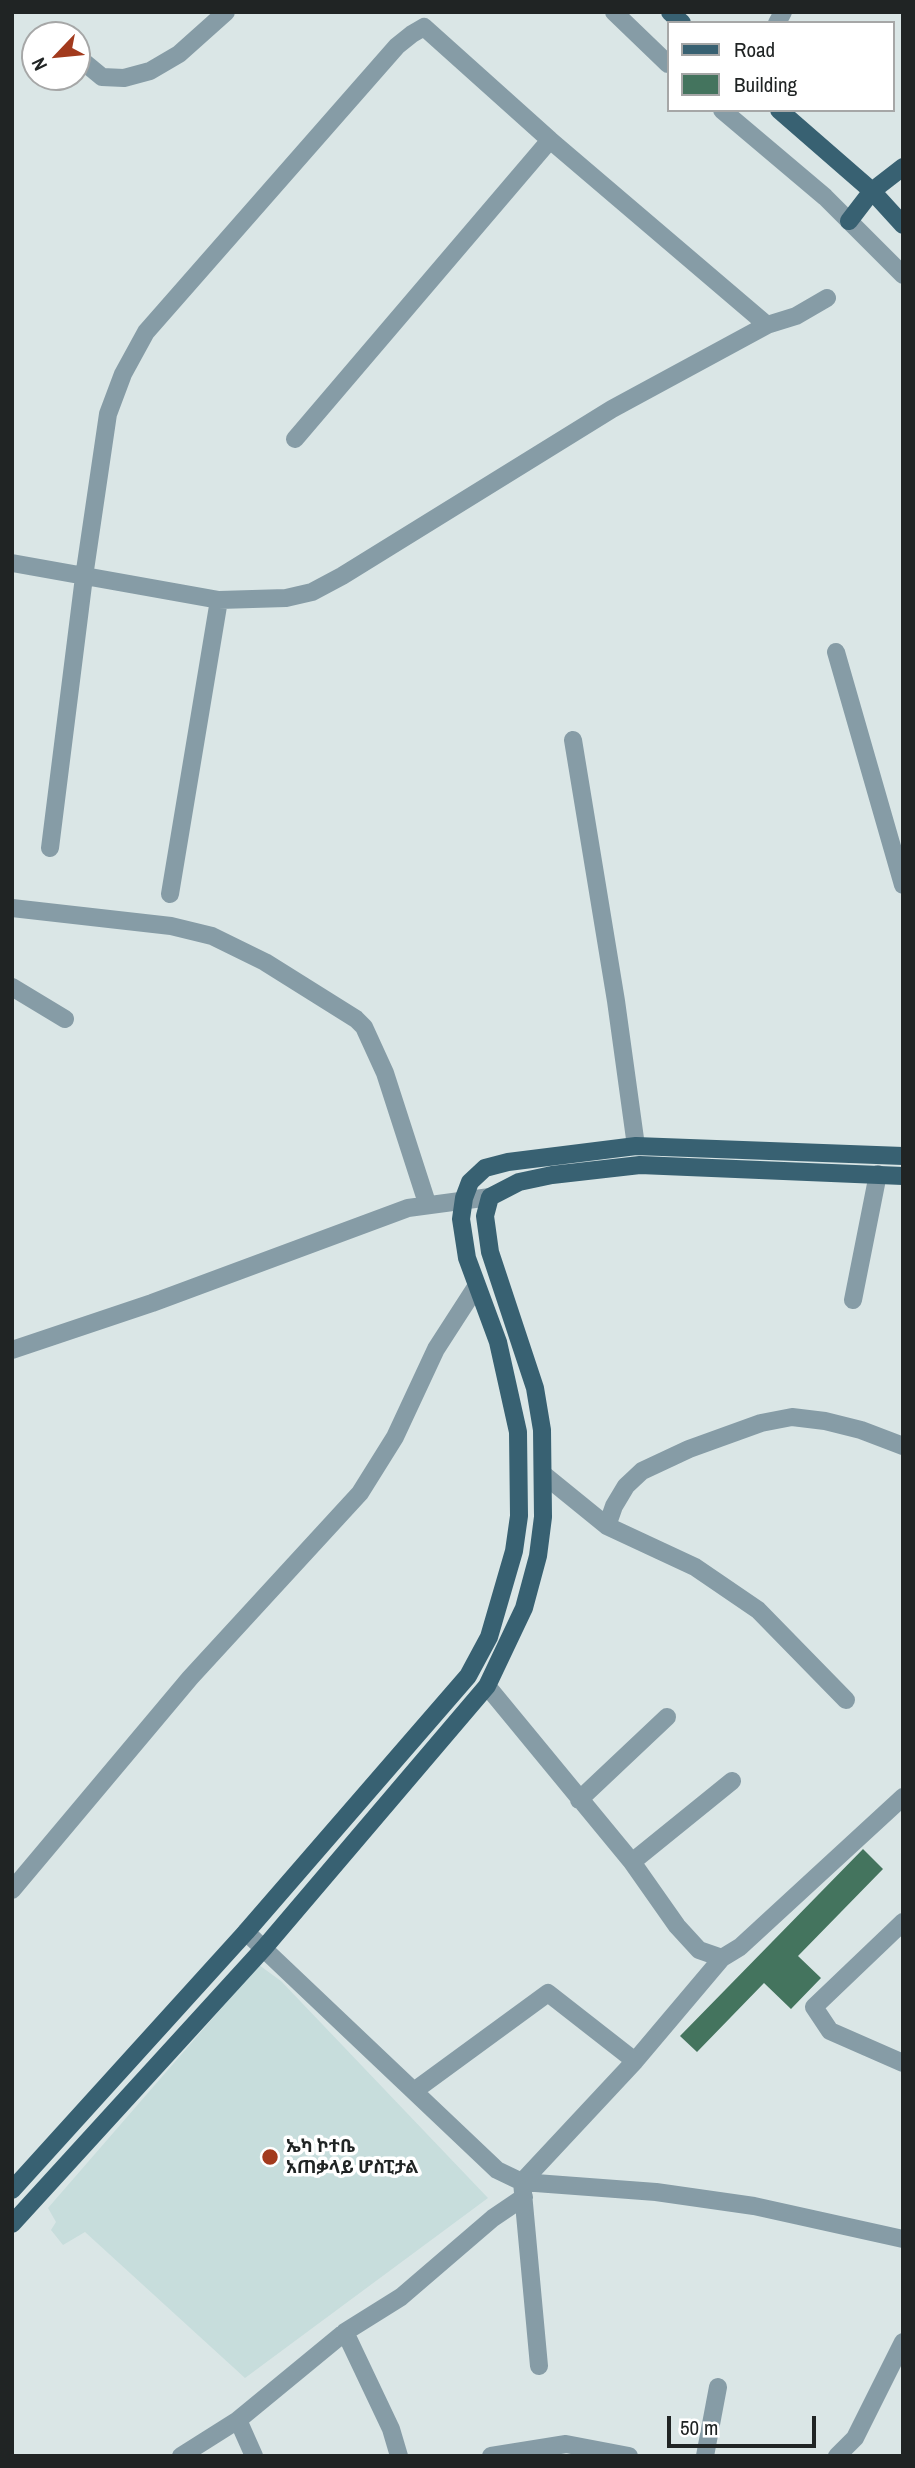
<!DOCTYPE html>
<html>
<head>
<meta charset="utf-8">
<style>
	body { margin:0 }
	#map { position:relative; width:915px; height:2468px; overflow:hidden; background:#dae6e6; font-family:"Archivo Narrow",sans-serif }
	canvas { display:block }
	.frame { position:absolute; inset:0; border:14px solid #202424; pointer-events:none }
	.legend { position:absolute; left:667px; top:21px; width:228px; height:91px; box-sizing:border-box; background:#fff; border:2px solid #a6a7a7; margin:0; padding:9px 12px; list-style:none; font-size:21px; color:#202424 }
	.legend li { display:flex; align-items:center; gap:14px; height:35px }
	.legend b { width:35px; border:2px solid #a6a7a7 }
	.north { position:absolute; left:21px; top:21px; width:70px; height:70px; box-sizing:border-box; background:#fff; border:2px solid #a6a7a7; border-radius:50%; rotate:244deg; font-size:19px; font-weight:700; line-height:28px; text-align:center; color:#202424 }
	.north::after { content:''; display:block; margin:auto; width:24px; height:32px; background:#a23a1d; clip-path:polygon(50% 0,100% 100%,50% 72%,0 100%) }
	.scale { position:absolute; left:667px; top:2416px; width:149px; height:32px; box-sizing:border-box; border:4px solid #202424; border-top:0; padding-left:9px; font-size:21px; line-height:24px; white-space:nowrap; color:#202424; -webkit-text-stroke:5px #fff; paint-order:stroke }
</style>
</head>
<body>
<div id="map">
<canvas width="915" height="2468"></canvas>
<div class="frame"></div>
<ul class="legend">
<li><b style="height:9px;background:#386172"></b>Road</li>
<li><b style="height:19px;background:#44745e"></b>Building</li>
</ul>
<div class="north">N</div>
<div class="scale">50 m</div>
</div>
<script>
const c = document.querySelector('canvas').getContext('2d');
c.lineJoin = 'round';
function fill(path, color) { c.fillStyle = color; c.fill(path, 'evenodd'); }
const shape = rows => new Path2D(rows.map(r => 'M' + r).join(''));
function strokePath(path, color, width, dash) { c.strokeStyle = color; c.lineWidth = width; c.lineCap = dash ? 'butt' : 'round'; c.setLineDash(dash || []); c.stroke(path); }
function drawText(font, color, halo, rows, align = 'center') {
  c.font = font + ' "Archivo Narrow","Noto Sans Ethiopic",sans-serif'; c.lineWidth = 7; c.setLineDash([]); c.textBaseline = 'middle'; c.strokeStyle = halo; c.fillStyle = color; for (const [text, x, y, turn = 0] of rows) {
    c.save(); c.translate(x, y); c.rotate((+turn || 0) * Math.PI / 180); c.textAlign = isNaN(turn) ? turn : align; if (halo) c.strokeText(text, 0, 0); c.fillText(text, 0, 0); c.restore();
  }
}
fill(shape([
	[259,1965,281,1981,488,2198,245,2378,85,2232,63,2245,51,2230,56,2222,48,2208]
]), '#c7dddc');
fill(shape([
	[863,1849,883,1869,798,1956,821,1978,791,2009,764,1983,697,2052,680,2036]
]), '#44745e');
strokePath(shape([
	[614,12,668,64],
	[777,23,783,12],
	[79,58,102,77,124,78,150,71,179,54,226,12],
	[722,110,825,197,903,275],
	[295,439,550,140],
	[12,563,219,600],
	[836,652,903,885],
	[573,740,616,1001,636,1146],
	[50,848,84,577,108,414,123,374,146,332,397,46,412,34,424,27,550,140,767,325,796,316,827,298],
	[170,894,219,600,286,598,312,592,342,576,612,409,767,325],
	[12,908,171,926,212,936,265,962,356,1019,364,1027,385,1073,427,1203],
	[12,987,65,1019],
	[853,1300,878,1174],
	[12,1350,152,1303,408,1208,490,1197],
	[543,1474,607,1526,695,1567,758,1610,846,1700],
	[607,1526,614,1506,626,1486,642,1471,689,1449,761,1423,792,1417,825,1421,861,1430,903,1446],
	[487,1686,632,1862,677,1926,699,1950,722,1958,740,1947,903,1797],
	[579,1800,667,1717],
	[632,1862,732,1781],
	[12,1890,190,1678,360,1493,395,1437,436,1349,476,1287],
	[903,1922,814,2007,830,2031,903,2063],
	[246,1932,497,2170,522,2182,656,2192,754,2206,903,2239],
	[414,2091,548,1993,635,2061],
	[345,2332,391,2429,399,2456],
	[539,2366,522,2182,635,2061,722,1958],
	[238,2420,345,2332,401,2297,493,2218,524,2197],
	[181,2456,238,2420,254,2456],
	[491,2456,566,2444,629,2456],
	[705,2456,718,2387],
	[837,2456,855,2438,903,2342]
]), '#869ca6', 18);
strokePath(shape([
	[670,12,682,23],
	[779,110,872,191,903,225],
	[849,221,872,191,903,167],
	[12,2190,246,1932,468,1676,489,1637,514,1551,519,1516,518,1432,498,1342,467,1258,461,1219,464,1198,470,1182,485,1168,508,1162,636,1146,903,1156],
	[12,2224,264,1948,487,1686,524,1608,538,1556,543,1517,542,1430,535,1388,490,1252,485,1216,490,1197,519,1182,552,1175,640,1165,903,1176]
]), '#386172', 18);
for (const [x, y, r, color] of [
	[270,2157,9,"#a23a1d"]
]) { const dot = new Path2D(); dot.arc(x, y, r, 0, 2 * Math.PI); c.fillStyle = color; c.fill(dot); strokePath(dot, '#fff', 2.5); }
drawText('bold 18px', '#202424', '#fff', [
	["ኤካ ኮተቤ",286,2147],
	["አጠቃላይ ሆስፒታል",286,2168]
], 'left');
</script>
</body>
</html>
